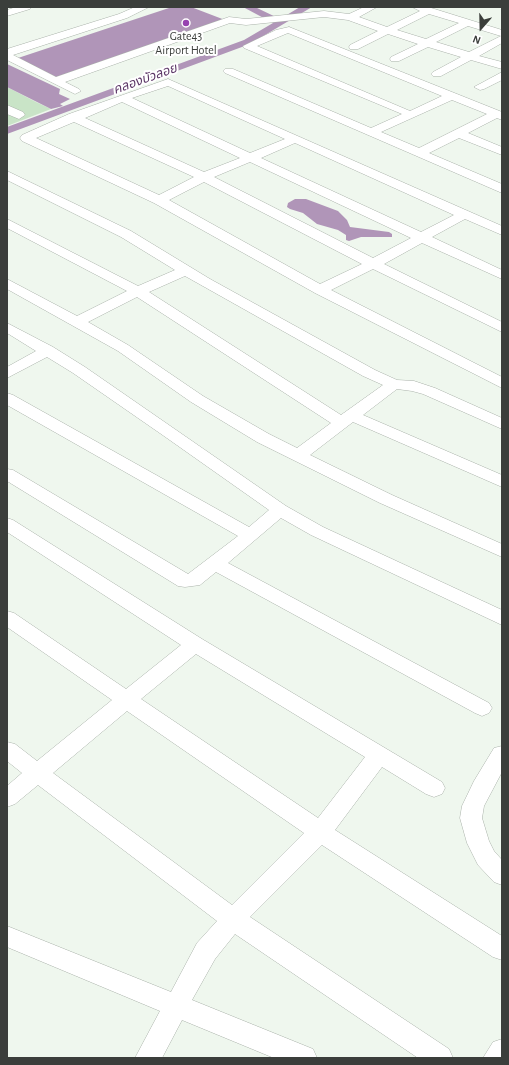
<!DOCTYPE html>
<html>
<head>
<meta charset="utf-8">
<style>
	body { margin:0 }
	#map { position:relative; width:509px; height:1065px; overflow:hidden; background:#eff7ee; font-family:"Alegreya Sans",sans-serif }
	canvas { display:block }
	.frame { position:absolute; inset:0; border:8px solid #3b3e3b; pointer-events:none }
	.north { position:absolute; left:461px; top:8px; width:40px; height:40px; -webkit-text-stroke:3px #fff; paint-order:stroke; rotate:200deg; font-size:11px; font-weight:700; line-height:16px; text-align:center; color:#3b3e3b }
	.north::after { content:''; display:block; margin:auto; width:14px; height:18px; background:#3b3e3b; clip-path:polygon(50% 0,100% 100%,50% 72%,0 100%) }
</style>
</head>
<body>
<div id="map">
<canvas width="509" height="1065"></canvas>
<div class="frame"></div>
<div class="north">N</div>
</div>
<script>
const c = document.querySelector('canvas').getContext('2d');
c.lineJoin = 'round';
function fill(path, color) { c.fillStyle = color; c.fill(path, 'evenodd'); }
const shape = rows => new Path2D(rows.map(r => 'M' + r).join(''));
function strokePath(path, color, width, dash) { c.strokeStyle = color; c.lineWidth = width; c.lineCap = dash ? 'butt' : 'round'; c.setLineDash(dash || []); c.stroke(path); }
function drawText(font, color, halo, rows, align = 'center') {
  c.font = font + ' "Alegreya Sans","Noto Sans Thai",sans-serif'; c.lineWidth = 4; c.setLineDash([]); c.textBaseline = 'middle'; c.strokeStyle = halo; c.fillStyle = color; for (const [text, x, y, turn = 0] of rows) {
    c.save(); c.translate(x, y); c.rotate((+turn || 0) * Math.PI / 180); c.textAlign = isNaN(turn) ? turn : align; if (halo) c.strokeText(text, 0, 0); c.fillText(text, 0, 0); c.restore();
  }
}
fill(shape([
	[7,87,36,102,51,109,7,126]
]), '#c9e4c7');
fill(shape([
	[172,7,191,7,225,20,58,79,18,58],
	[7,64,60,89,59,94,70,99,60,104,63,106,51,109,7,87],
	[295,199,306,199,338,211,347,220,350,227,389,232,392,234,392,237,361,237,349,241,346,240,346,235,338,230,317,224,303,213,290,209,287,207,288,203]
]), '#b095b8');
fill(shape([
	[243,7,255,7,280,19,300,7,312,7,250,44,7,134,7,127,244,40,273,23,243,7]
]), '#b095b8');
const street = shape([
	[16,7,31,7,30,9,7,16,7,10,16,7],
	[135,7,149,7,127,18,13,55,56,77,229,17,246,19,324,11,349,14,364,7,377,7,359,17,387,27,420,11,412,7,428,7,502,30,502,43,479,56,502,62,502,69,471,60,441,76,433,76,431,74,433,72,461,57,428,47,399,61,391,61,390,59,391,57,418,44,388,34,358,49,350,49,349,47,350,45,378,31,348,20,324,17,246,25,230,23,65,82,79,89,81,91,75,94,7,60,7,49,119,14,135,7],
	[429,14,459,23,426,39,397,30,429,14],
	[468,26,501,36,469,52,436,42,468,26],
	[289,27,502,112,502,120,497,118,468,133,502,147,502,155,459,138,429,153,502,184,502,193,225,73,223,71,225,69,233,69,371,128,402,114,244,48,243,46,276,30,289,27],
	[288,33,442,96,410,111,257,46,288,33],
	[452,100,487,114,419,148,381,132,452,100],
	[502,72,502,80,484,89,480,90,474,87,502,72],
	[168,79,502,226,502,235,465,219,432,237,502,270,502,279,422,243,384,264,502,322,502,332,373,269,331,290,502,377,502,388,315,293,154,203,22,141,20,138,22,135,69,114,168,79],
	[168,86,285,139,250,153,132,98,168,86],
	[122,102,240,158,204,172,85,118,122,102],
	[74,122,194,177,159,195,36,138,74,122],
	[295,143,454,215,421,232,261,158,295,143],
	[250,162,411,238,373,258,214,177,250,162],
	[204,182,362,264,320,284,169,200,204,182],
	[7,105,23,112,25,115,19,119,7,114,7,105],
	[7,171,131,231,210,279,375,370,397,380,414,381,435,388,502,418,502,429,423,394,412,391,397,389,363,415,502,475,502,487,353,422,310,455,392,495,502,544,502,557,380,503,257,442,191,402,118,351,7,289,7,279,77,316,127,291,7,228,7,219,138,286,175,270,121,237,7,180,7,171],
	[185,276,363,376,383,385,341,415,149,292,185,276],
	[137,297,331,423,297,448,269,434,203,396,128,345,88,322,137,297],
	[7,323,53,347,85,367,286,506,323,527,502,610,502,625,311,535,281,518,228,563,489,703,492,708,489,713,482,716,475,713,216,572,200,585,185,587,178,586,7,481,7,469,13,470,188,574,238,536,7,405,7,393,13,395,249,527,269,510,164,436,73,373,47,357,7,378,7,367,36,351,7,333,7,323],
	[7,518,13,520,202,639,442,782,445,788,442,794,434,797,426,794,382,767,335,830,502,936,502,960,493,957,322,845,250,917,449,1049,453,1058,418,1058,235,934,215,959,192,1000,313,1049,317,1058,274,1058,182,1020,162,1058,135,1058,160,1011,7,947,7,926,171,992,197,943,217,921,38,785,15,804,7,807,7,786,22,773,7,761,7,742,15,744,37,761,112,700,7,627,7,611,14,613,126,689,181,645,7,532,7,518],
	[196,654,365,757,318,818,141,699,196,654],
	[127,711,304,833,232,905,53,773,127,711],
	[502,746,502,772,484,806,482,818,489,841,494,851,502,860,502,885,494,882,478,865,467,843,460,818,462,806,474,781,494,748,502,746],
	[502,1039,502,1058,483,1058,493,1042,502,1039]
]);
strokePath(street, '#aab2aa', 1);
fill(street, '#fff');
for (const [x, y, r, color] of [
	[186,23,4,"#9742b0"]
]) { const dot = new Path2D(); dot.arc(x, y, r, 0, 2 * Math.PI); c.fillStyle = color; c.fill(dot); strokePath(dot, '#fff', 1.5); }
drawText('12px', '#3b3e3b', '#fff', [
	["Gate43",186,36],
	["Airport Hotel",186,50]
]);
drawText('italic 13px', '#5c3767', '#fff', [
	["คลองบัวลอย",145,79,-20]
]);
</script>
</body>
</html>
